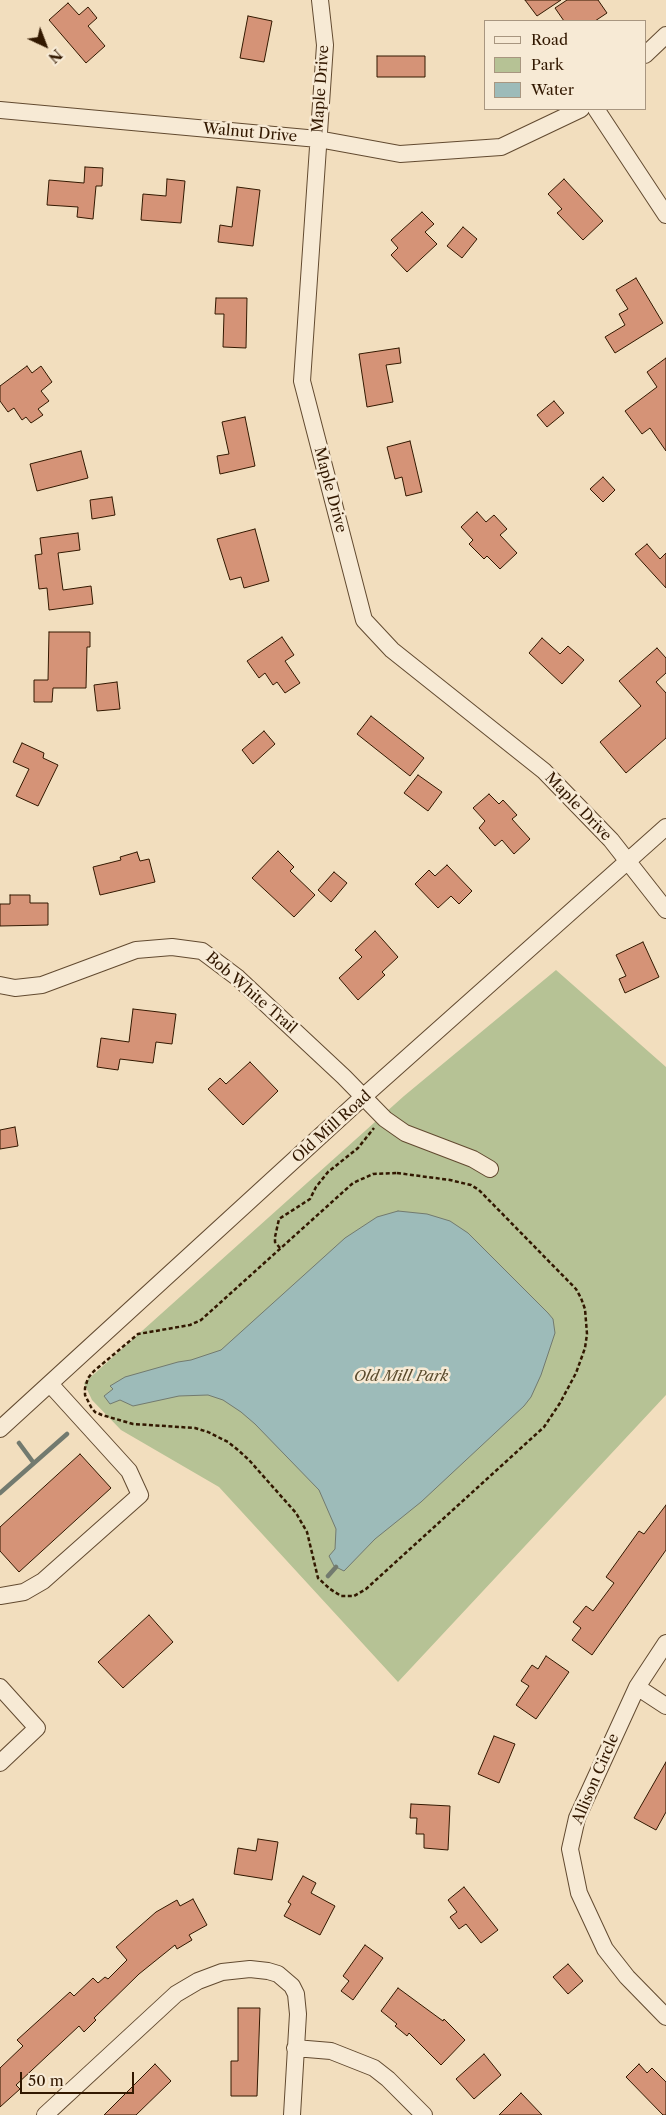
<!DOCTYPE html>
<html>
<head>
<meta charset="utf-8">
<style>
	body { margin:0 }
	#map { position:relative; width:666px; height:2115px; overflow:hidden; background:#f2debe; font-family:"Libre Caslon Text",serif }
	canvas { display:block }
	.legend { position:absolute; left:484px; top:20px; width:162px; height:90px; box-sizing:border-box; background:#f7ead5; border:1px solid #a89680; margin:0; padding:6px 9px; list-style:none; font-size:15px; color:#321800 }
	.legend li { display:flex; align-items:center; gap:10px; height:25px }
	.legend b { width:25px; border:1px solid #a89680 }
	.north { position:absolute; left:20px; top:20px; width:50px; height:50px; -webkit-text-stroke:4px #f7ead5; paint-order:stroke; rotate:137deg; font-size:14px; font-weight:700; line-height:20px; text-align:center; color:#321800 }
	.north::after { content:''; display:block; margin:auto; width:18px; height:22px; background:#321800; clip-path:polygon(50% 0,100% 100%,50% 72%,0 100%) }
	.scale { position:absolute; left:20px; top:2072px; width:114px; height:22px; box-sizing:border-box; border:2px solid #321800; border-top:0; padding-left:6px; font-size:15px; line-height:18px; white-space:nowrap; color:#321800; -webkit-text-stroke:4px #f7ead5; paint-order:stroke }
</style>
</head>
<body>
<div id="map">
<canvas width="666" height="2115"></canvas>
<ul class="legend">
<li><b style="height:6px;background:#f7ead5"></b>Road</li>
<li><b style="height:14px;background:#b6c295"></b>Park</li>
<li><b style="height:14px;background:#9dbbb9"></b>Water</li>
</ul>
<div class="north">N</div>
<div class="scale">50 m</div>
</div>
<script>
const c = document.querySelector('canvas').getContext('2d');
c.lineJoin = 'round';
function fill(path, color) { c.fillStyle = color; c.fill(path, 'evenodd'); }
const shape = rows => new Path2D(rows.map(r => 'M' + r).join(''));
function strokePath(path, color, width, dash) { c.strokeStyle = color; c.lineWidth = width; c.lineCap = dash ? 'butt' : 'round'; c.setLineDash(dash || []); c.stroke(path); }
function drawText(font, color, halo, rows, align = 'center') {
  c.font = font + ' "Libre Caslon Text",serif'; c.lineWidth = 5; c.setLineDash([]); c.textBaseline = 'middle'; c.strokeStyle = halo; c.fillStyle = color; for (const [text, x, y, turn = 0] of rows) {
    c.save(); c.translate(x, y); c.rotate((+turn || 0) * Math.PI / 180); c.textAlign = isNaN(turn) ? turn : align; if (halo) c.strokeText(text, 0, 0); c.fillText(text, 0, 0); c.restore();
  }
}
fill(shape([
	[556,970,666,1067,666,1395,398,1682,219,1487,121,1430,92,1400,84,1383,404,1096]
]), '#b6c295');
const water = shape([
	[398,1211,427,1214,450,1221,468,1233,548,1313,553,1319,555,1333,541,1375,531,1397,524,1406,421,1502,375,1539,344,1571,334,1566,329,1556,335,1549,336,1529,319,1490,255,1424,241,1412,223,1400,208,1395,179,1396,133,1406,120,1400,110,1404,104,1396,113,1389,110,1386,125,1377,178,1362,191,1360,221,1350,345,1238,377,1217,398,1211]
]);
fill(water, '#9dbbb9');
strokePath(water, '#727a6f', 1);
strokePath(shape([
	[19,1443,33,1462],
	[0,1493,67,1434],
	[328,1576,336,1567]
]), '#727a6f', 4.5);
const building = shape([
	[525,0,561,0,537,16,525,0],
	[567,0,598,0,607,13,595,21,564,21,555,8,567,0],
	[68,3,79,15,88,7,97,18,88,26,105,46,86,63,49,20,68,3],
	[248,16,272,21,264,62,240,58,248,16],
	[377,56,425,56,425,77,377,77,377,56],
	[85,167,103,168,102,186,96,186,93,219,77,217,78,207,47,205,49,180,84,183,85,167],
	[167,179,185,181,181,223,141,220,143,194,166,196,167,179],
	[564,179,603,221,583,240,557,213,562,209,548,194,564,179],
	[237,187,260,190,253,246,218,242,220,225,232,227,237,187],
	[422,212,434,224,425,232,437,244,407,272,391,255,398,248,391,240,422,212],
	[463,227,477,239,462,258,447,246,463,227],
	[636,278,663,323,615,353,605,337,625,325,619,314,628,309,616,290,636,278],
	[216,298,247,298,246,348,223,347,224,314,215,314,216,298],
	[399,348,401,363,386,365,393,402,367,407,359,354,399,348],
	[666,358,666,451,650,428,642,434,625,411,657,387,647,372,666,358],
	[27,366,32,373,41,366,52,382,41,391,49,401,38,409,43,415,31,423,26,417,22,420,14,408,8,412,0,401,0,386,27,366],
	[554,401,564,413,547,427,537,415,554,401],
	[245,417,255,466,220,474,217,456,229,454,222,422,245,417],
	[410,441,422,492,406,496,402,477,395,479,387,447,410,441],
	[81,451,88,478,37,491,30,464,81,451],
	[603,477,615,490,603,502,590,489,603,477],
	[112,497,115,515,92,519,90,500,112,497],
	[477,512,486,522,494,515,507,529,500,535,517,553,500,569,487,556,484,559,469,544,473,540,461,527,477,512],
	[255,529,269,581,244,588,241,577,230,580,217,539,255,529],
	[78,533,80,550,58,553,63,590,91,586,93,604,49,610,47,588,39,589,35,555,42,554,40,538,78,533],
	[647,544,660,559,666,553,666,588,635,554,647,544],
	[49,632,90,632,90,647,87,647,86,688,53,688,52,702,34,702,34,680,48,680,49,632],
	[282,637,294,655,285,661,300,683,285,693,277,682,273,685,265,673,259,678,247,661,282,637],
	[542,638,560,654,568,646,584,660,562,684,529,653,542,638],
	[657,648,666,658,666,673,656,682,666,693,666,738,626,773,600,742,641,706,619,681,657,648],
	[117,682,120,709,97,711,94,685,117,682],
	[371,716,424,758,410,776,357,734,371,716],
	[264,731,275,744,253,764,242,750,264,731],
	[22,743,44,753,43,758,58,765,38,806,16,796,29,769,13,762,22,743],
	[418,775,442,792,428,811,404,793,418,775],
	[489,794,499,804,503,800,517,815,512,819,530,839,514,854,502,840,495,846,479,828,485,821,473,808,489,794],
	[278,851,294,867,290,871,315,895,294,917,252,878,278,851],
	[137,852,140,861,149,859,155,882,100,895,93,867,121,860,120,857,137,852],
	[447,865,472,891,459,904,451,896,438,908,415,884,429,870,435,876,447,865],
	[334,872,347,883,331,902,318,890,334,872],
	[10,895,30,895,30,903,48,903,48,925,0,926,0,904,10,904,10,895],
	[375,931,398,957,382,972,385,975,358,1000,339,978,362,957,355,950,375,931],
	[643,942,659,977,625,993,619,979,626,976,616,955,643,942],
	[133,1009,176,1014,172,1044,156,1042,153,1063,120,1059,118,1070,97,1067,101,1038,129,1042,133,1009],
	[250,1062,278,1091,243,1125,208,1089,220,1078,226,1084,250,1062],
	[15,1127,18,1146,0,1149,0,1130,15,1127],
	[80,1454,111,1488,19,1572,0,1551,0,1527,80,1454],
	[666,1505,666,1550,592,1655,572,1640,581,1628,573,1622,586,1606,593,1611,614,1583,606,1577,639,1531,644,1534,666,1505],
	[149,1615,173,1642,123,1688,98,1662,149,1615],
	[546,1656,569,1672,536,1719,516,1705,529,1686,521,1681,532,1665,538,1669,546,1656],
	[494,1736,515,1744,499,1783,478,1774,494,1736],
	[666,1762,666,1812,656,1830,634,1818,666,1762],
	[411,1804,450,1806,448,1850,424,1848,424,1834,416,1834,417,1818,410,1818,411,1804],
	[258,1839,278,1842,272,1880,234,1874,238,1848,256,1851,258,1839],
	[303,1876,316,1883,311,1893,335,1906,320,1935,284,1916,291,1904,288,1902,303,1876],
	[464,1887,498,1930,481,1943,466,1924,459,1929,450,1917,457,1912,448,1900,464,1887],
	[193,1899,207,1925,189,1935,192,1940,177,1949,175,1945,139,1974,94,2018,96,2020,84,2032,79,2026,16,2085,20,2089,0,2107,0,2068,23,2046,17,2040,70,1992,74,1996,93,1978,98,1983,105,1977,108,1979,127,1960,116,1947,156,1912,177,1900,180,1906,193,1899],
	[365,1945,383,1958,353,2000,341,1991,349,1981,343,1976,365,1945],
	[568,1964,583,1981,568,1994,553,1977,568,1964],
	[398,1988,443,2021,444,2019,465,2040,441,2065,409,2033,407,2036,395,2026,397,2024,381,2011,398,1988],
	[238,2008,260,2008,257,2096,231,2096,231,2061,238,2061,238,2008],
	[484,2054,501,2075,474,2099,456,2079,484,2054],
	[155,2064,171,2081,136,2115,104,2115,155,2064],
	[639,2064,647,2073,652,2068,666,2082,666,2115,663,2115,626,2077,639,2064],
	[521,2093,542,2115,499,2115,521,2093]
]);
fill(building, '#d59377');
strokePath(building, '#321800', 1);
const minor = shape([
	[320,0,325,45,302,381,364,620,392,650,544,771,611,840,666,910],
	[645,55,666,35],
	[596,109,666,215],
	[0,110,318,139,400,154,501,147,581,109],
	[0,985,15,988,42,985,136,950,172,947,202,951,238,978,344,1077,385,1119,405,1133,473,1159,490,1169],
	[0,1429,363,1097,666,827],
	[0,1596,24,1592,43,1581,140,1495,129,1471,50,1384],
	[666,1643,637,1687,577,1818,570,1849,579,1893,605,1949,627,1977,666,2017],
	[0,1687,37,1728,0,1763],
	[637,1687,666,1706],
	[295,2048,331,2051,374,2068,388,2079,424,2115],
	[45,2115,176,1994,198,1981,222,1972,250,1969,268,1971,278,1974,292,1986,296,1994,298,2014,292,2115]
]);
strokePath(minor, '#624a30', 18);
strokePath(shape([
	[397,1173,450,1180,471,1185,479,1190,576,1289,581,1298,585,1309,587,1334,585,1348,576,1373,560,1403,544,1427,366,1589,354,1596,341,1596,330,1589,318,1578,307,1532,296,1513,249,1460,238,1450,228,1442,208,1432,195,1428,133,1424,102,1415,95,1412,91,1407,85,1395,85,1388,88,1378,94,1371,138,1334,190,1325,201,1320,353,1183,373,1174,397,1173],
	[280,1248,275,1242,275,1237,279,1219,310,1199,316,1187,328,1172,358,1148,374,1128]
]), '#321800', 2.5, [4, 2.5]);
strokePath(minor, '#f7ead5', 16);
drawText('15px', '#321800', '#f7ead5', [
	["Maple Drive",321,89,-86],
	["Walnut Drive",250,133,5],
	["Maple Drive",330,490,75],
	["Maple Drive",578,807,46],
	["Bob White Trail",251,993,41],
	["Old Mill Road",332,1127,-42],
	["Allison Circle",596,1779,-67]
]);
drawText('italic 15px', '#5a4b2d', '#f7ead5', [
	["Old Mill Park",401,1377]
]);
</script>
</body>
</html>
